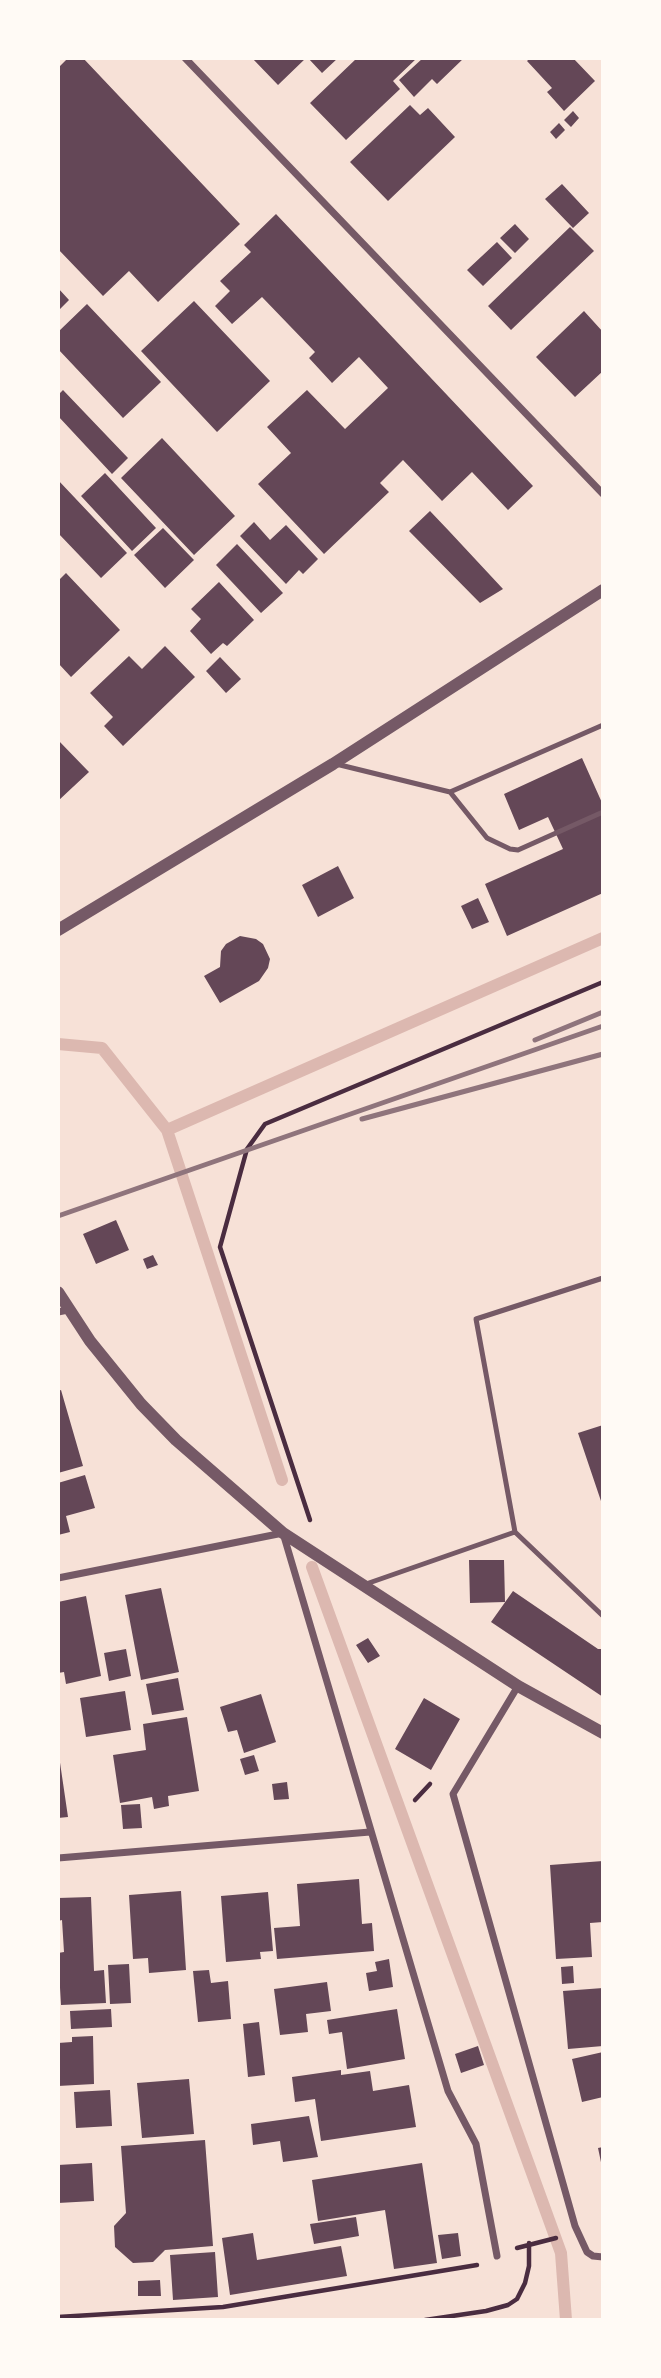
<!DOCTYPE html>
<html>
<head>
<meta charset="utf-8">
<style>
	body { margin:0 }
	#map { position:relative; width:661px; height:2378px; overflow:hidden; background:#f7e1d7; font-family:Spectral,serif }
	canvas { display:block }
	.frame { position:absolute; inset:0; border:60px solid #fffaf5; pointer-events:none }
</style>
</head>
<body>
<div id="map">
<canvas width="661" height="2378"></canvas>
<div class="frame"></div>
</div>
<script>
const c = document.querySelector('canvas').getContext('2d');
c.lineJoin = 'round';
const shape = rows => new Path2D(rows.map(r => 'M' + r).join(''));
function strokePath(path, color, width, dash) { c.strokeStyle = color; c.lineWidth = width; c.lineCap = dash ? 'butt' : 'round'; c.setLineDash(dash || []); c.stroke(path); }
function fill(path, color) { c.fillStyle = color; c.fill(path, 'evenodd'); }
strokePath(shape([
	[58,1044,102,1048,167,1130,282,1480],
	[167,1130,603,938],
	[312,1567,561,2253,566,2320]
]), '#dcb8b0', 12);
fill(shape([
	[68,58,83,58,240,224,158,302,129,271,103,296,58,249,58,68],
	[252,58,306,58,278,85],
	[308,58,338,58,322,73],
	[357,58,417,58,393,81,400,89,346,140,310,103],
	[423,58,464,58,437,84,432,79,414,97,399,80],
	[530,58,573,58,595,81,564,111,547,92,552,88,527,61],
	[410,105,420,115,428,108,455,137,388,201,350,162],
	[573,111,579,118,571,127,564,120],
	[559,123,565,130,556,139,550,132],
	[562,184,589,213,573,228,545,199],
	[276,214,533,486,508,510,472,472,442,501,403,460,380,483,389,492,324,554,258,484,291,453,267,427,307,390,345,429,388,388,359,357,332,383,309,358,315,352,262,297,232,324,215,306,230,291,220,281,251,252,244,245],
	[515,224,529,239,515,253,500,238],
	[570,227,594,251,511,330,488,306],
	[497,242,512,258,483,286,467,270],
	[58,288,69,300,58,311],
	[194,301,270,381,217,432,141,351],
	[87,304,161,382,123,418,58,349,58,332],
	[584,311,603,332,603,371,575,397,536,357],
	[63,390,128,458,112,474,58,416,58,395],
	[162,438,235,516,194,555,121,478],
	[105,473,156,528,132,551,81,496],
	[58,480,127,553,101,578,58,533],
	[430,511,449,531,503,589,480,603,409,531],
	[254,522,270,540,286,525,318,559,303,574,299,570,286,584,240,536],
	[163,528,194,560,165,588,134,555],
	[237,544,283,593,261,613,216,565],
	[66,573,120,630,71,677,58,663,58,581],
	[219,582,254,620,227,646,223,643,211,654,190,631,201,619,191,609],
	[165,646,195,677,123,746,104,726,113,717,90,693,129,656,142,669],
	[220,657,241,679,226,693,206,671],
	[58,740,89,772,58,801],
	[582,758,603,805,603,893,507,936,485,884,563,849,548,817,519,830,504,794],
	[338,866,354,898,318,917,302,885],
	[478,898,489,922,472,929,461,906],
	[240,936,256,939,263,944,270,959,268,968,259,981,220,1003,204,976,220,967,221,951,226,944],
	[116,1220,129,1250,96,1264,83,1234],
	[153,1255,158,1265,147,1269,143,1259],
	[61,1390,83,1466,58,1473,58,1391],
	[603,1425,603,1507,578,1433],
	[85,1475,95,1508,66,1516,70,1532,58,1535,58,1483],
	[469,1560,504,1560,505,1602,470,1603],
	[161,1588,179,1672,141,1680,125,1595],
	[513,1591,598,1649,603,1649,603,1697,491,1622],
	[86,1596,101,1676,66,1684,64,1672,58,1673,58,1602],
	[368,1638,380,1656,368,1663,356,1645],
	[126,1649,131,1676,109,1681,104,1653],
	[178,1678,184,1710,152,1715,146,1684],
	[125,1691,131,1730,86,1737,80,1698],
	[261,1694,276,1742,244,1753,237,1730,228,1732,220,1707],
	[424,1698,460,1719,431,1770,395,1749],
	[187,1717,199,1791,168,1796,169,1806,154,1809,152,1797,120,1803,113,1755,146,1750,143,1724],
	[58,1749,68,1817,58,1818],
	[254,1755,259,1771,245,1775,240,1759],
	[287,1782,289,1799,274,1800,272,1784],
	[140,1804,142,1828,123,1829,121,1805],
	[603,1861,603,1922,590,1923,592,1957,556,1959,550,1865],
	[359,1879,362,1924,372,1923,374,1951,277,1959,274,1928,300,1926,297,1884],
	[181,1891,186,1970,149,1973,148,1958,133,1959,129,1895],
	[268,1892,273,1951,260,1952,261,1959,226,1962,221,1896],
	[91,1897,94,1971,104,1970,106,2003,61,2005,58,1953,64,1952,62,1920,58,1921,58,1898],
	[389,1959,393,1987,369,1991,366,1973,377,1971,375,1962],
	[129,1964,131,2003,110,2004,108,1965],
	[573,1966,574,1983,562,1984,561,1967],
	[209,1970,211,1983,228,1981,231,2019,198,2022,193,1971],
	[327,1982,331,2011,306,2014,308,2032,280,2035,274,1989],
	[603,1988,603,2046,568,2049,563,1991],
	[111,2009,112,2027,71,2029,70,2011],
	[397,2009,405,2059,347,2069,342,2032,329,2034,327,2020],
	[259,2022,265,2075,248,2077,243,2024],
	[93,2036,94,2084,58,2086,58,2043,72,2042,72,2037],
	[478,2046,484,2065,461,2073,455,2054],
	[603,2052,603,2097,582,2102,572,2059],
	[341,2070,341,2075,370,2071,373,2091,409,2085,416,2127,321,2141,315,2099,295,2102,292,2077],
	[189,2079,194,2134,142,2138,137,2083],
	[110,2090,112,2126,76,2128,74,2092],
	[309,2116,318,2157,283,2162,280,2141,253,2145,251,2124],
	[205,2140,213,2246,165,2250,153,2262,133,2263,115,2247,114,2226,126,2213,121,2146],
	[603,2147,603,2166,602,2167,598,2148],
	[92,2163,94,2201,58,2203,58,2165],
	[422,2163,437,2263,394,2269,385,2210,318,2221,312,2180],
	[356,2217,359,2236,314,2244,310,2224],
	[253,2233,257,2260,341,2246,347,2276,230,2295,222,2238],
	[458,2233,461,2256,442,2259,438,2235],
	[215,2252,218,2297,173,2300,170,2255],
	[160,2280,161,2296,138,2296,138,2281]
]), '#644757');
strokePath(shape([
	[310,1520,220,1247,247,1149,265,1124,603,982],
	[415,1800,430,1784],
	[517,2248,556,2238],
	[58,2317,223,2307,477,2265],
	[425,2320,486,2311,508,2305,517,2299,525,2283,529,2266,529,2243]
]), '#4a2c40', 4.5);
strokePath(shape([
	[336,764,450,792,487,838,510,849,518,850,603,812],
	[450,792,603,725],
	[603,1278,476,1319,515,1532,603,1616],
	[366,1584,515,1532]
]), '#755966', 5);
strokePath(shape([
	[185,58,603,494],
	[58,1312,68,1310],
	[58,1578,283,1533,448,2091,476,2144,497,2256],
	[518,1686,453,1794,575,2226,587,2252,593,2256,603,2257],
	[58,1858,370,1832]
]), '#755966', 7);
strokePath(shape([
	[58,930,333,764,603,590],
	[58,1292,90,1341,141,1404,176,1440,283,1533,518,1686,603,1733]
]), '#755966', 12);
strokePath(shape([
	[535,1040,603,1012],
	[362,1119,603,1054],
	[58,1216,603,1026]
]), '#8f747c', 5);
</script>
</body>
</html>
